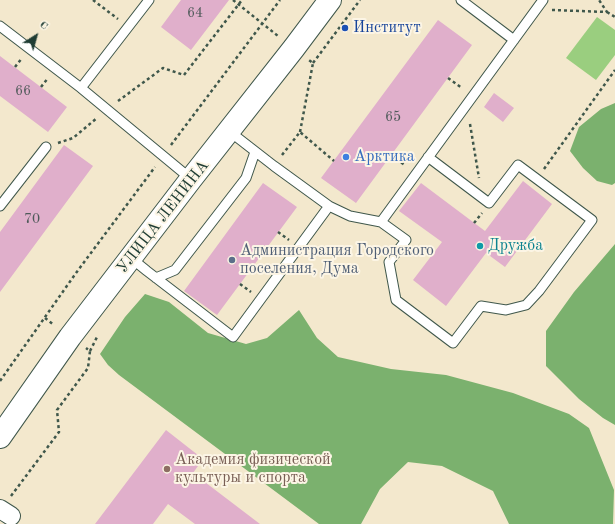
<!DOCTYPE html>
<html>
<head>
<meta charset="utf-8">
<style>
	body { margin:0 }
	#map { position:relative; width:615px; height:524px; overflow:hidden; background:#f3e8cd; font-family:"Old Standard TT",serif }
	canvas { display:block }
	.north { position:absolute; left:16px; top:16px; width:40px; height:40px; -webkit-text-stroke:3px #fcf5e5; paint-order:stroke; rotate:37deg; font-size:11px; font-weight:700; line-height:16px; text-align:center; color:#1f3d34 }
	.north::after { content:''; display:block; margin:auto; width:14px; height:18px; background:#1f3d34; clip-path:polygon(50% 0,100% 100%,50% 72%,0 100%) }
</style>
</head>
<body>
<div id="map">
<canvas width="615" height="524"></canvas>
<div class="north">С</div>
</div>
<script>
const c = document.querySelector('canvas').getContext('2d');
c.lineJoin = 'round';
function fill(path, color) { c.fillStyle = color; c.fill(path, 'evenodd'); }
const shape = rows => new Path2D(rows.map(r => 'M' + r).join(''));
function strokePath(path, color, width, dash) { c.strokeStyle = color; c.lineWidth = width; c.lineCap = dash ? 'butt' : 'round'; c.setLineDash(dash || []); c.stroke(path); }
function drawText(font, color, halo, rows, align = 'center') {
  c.font = font + ' "Old Standard TT",serif'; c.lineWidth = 4; c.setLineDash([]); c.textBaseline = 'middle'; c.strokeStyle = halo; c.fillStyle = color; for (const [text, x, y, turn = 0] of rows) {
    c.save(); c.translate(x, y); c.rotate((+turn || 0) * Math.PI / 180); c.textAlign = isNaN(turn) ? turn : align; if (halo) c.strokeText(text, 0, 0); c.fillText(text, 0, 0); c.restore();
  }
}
fill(shape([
	[597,17,615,30,615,55,596,80,566,58]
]), '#9ace7f');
fill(shape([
	[615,103,615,183,612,185,597,181,583,168,570,151,579,127,601,109],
	[615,244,615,425,603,418,579,399,546,366,546,331,574,292],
	[145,294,169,302,208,333,246,344,267,338,299,310,317,338,338,357,391,369,446,375,513,393,569,414,589,428,614,490,613,524,509,524,493,491,442,466,408,462,380,489,361,524,319,524,119,375,108,365,100,354,125,317]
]), '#7bb16e');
fill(shape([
	[181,0,229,0,191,50,161,27],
	[438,20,472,45,356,203,321,178],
	[0,56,67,107,48,132,0,96],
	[494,93,514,108,503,122,484,107],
	[64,145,93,166,0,292,0,232],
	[523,181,552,204,505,267,486,253,446,306,413,280,442,242,399,211,421,183,485,231],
	[263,183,297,207,217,315,184,291],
	[166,430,203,459,193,473,260,524,195,524,168,504,153,524,95,524]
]), '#e0afcb');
const service = shape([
	[461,0,514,40],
	[0,26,81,88,191,179],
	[81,88,149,0],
	[229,131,274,166,329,206,350,216,381,222,406,240,389,262,396,300,453,343,481,306,506,310,526,305,539,291,592,220,518,165,489,203,428,157],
	[0,206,46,147],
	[381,222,543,0],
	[131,258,147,271,233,337,329,206],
	[156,278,175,270,246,178,255,152]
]);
const minor = shape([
	[0,509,11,516]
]);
const tertiary = shape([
	[0,437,70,337,191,179,294,48,330,0]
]);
strokePath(service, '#3f574b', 11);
strokePath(minor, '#3f574b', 20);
strokePath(tertiary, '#3f574b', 24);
strokePath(shape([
	[93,0,118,19],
	[233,0,278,36],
	[552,10,607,12,599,0],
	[607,12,615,17],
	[313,63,360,0],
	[15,67,22,58],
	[448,78,462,88],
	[41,87,48,78],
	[118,101,163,68,184,75,242,0],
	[470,124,479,178],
	[300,132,313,63,309,60],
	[58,143,73,138,97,118],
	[171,145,280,0],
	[282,155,300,132,334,161],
	[391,156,405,165],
	[544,169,615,70],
	[474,223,482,213],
	[278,232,289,240],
	[240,284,251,292],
	[45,318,54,325],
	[90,351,98,335],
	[0,381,76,273,155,167],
	[11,496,59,432,57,410,88,368,90,351,86,348]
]), '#3f574b', 2.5, [3, 3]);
strokePath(service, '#fff', 9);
strokePath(minor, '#fff', 18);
strokePath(tertiary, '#fff', 22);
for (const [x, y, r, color] of [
	[345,28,4,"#1a4fb4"],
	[346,157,4,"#3f7fe0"],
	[480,246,4,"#0f9aa8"],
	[232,260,4,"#5c6f8a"],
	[167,469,4,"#8d6e63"]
]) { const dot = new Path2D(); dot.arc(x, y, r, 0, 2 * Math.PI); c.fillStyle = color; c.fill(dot); strokePath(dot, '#fcf5e5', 1.5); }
drawText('14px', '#4f5a5a', null, [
	["64",195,13],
	["66",23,91],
	["65",393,117],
	["70",32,219]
]);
drawText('16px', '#164399', '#fcf5e5', [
	["Институт",353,28]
], 'left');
drawText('16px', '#366cbe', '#fcf5e5', [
	["Арктика",354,157]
], 'left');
drawText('16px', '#1f3d34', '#fcf5e5', [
	["УЛИЦА ЛЕНИНА",163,217,-52]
]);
drawText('16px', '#0d838f', '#fcf5e5', [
	["Дружба",488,246]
], 'left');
drawText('16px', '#4e5e75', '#fcf5e5', [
	["Администрация Городского",240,251],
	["поселения, Дума",240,269]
], 'left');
drawText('16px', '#785e54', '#fcf5e5', [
	["Академия физической",175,460],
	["культуры и спорта",175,478]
], 'left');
</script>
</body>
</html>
